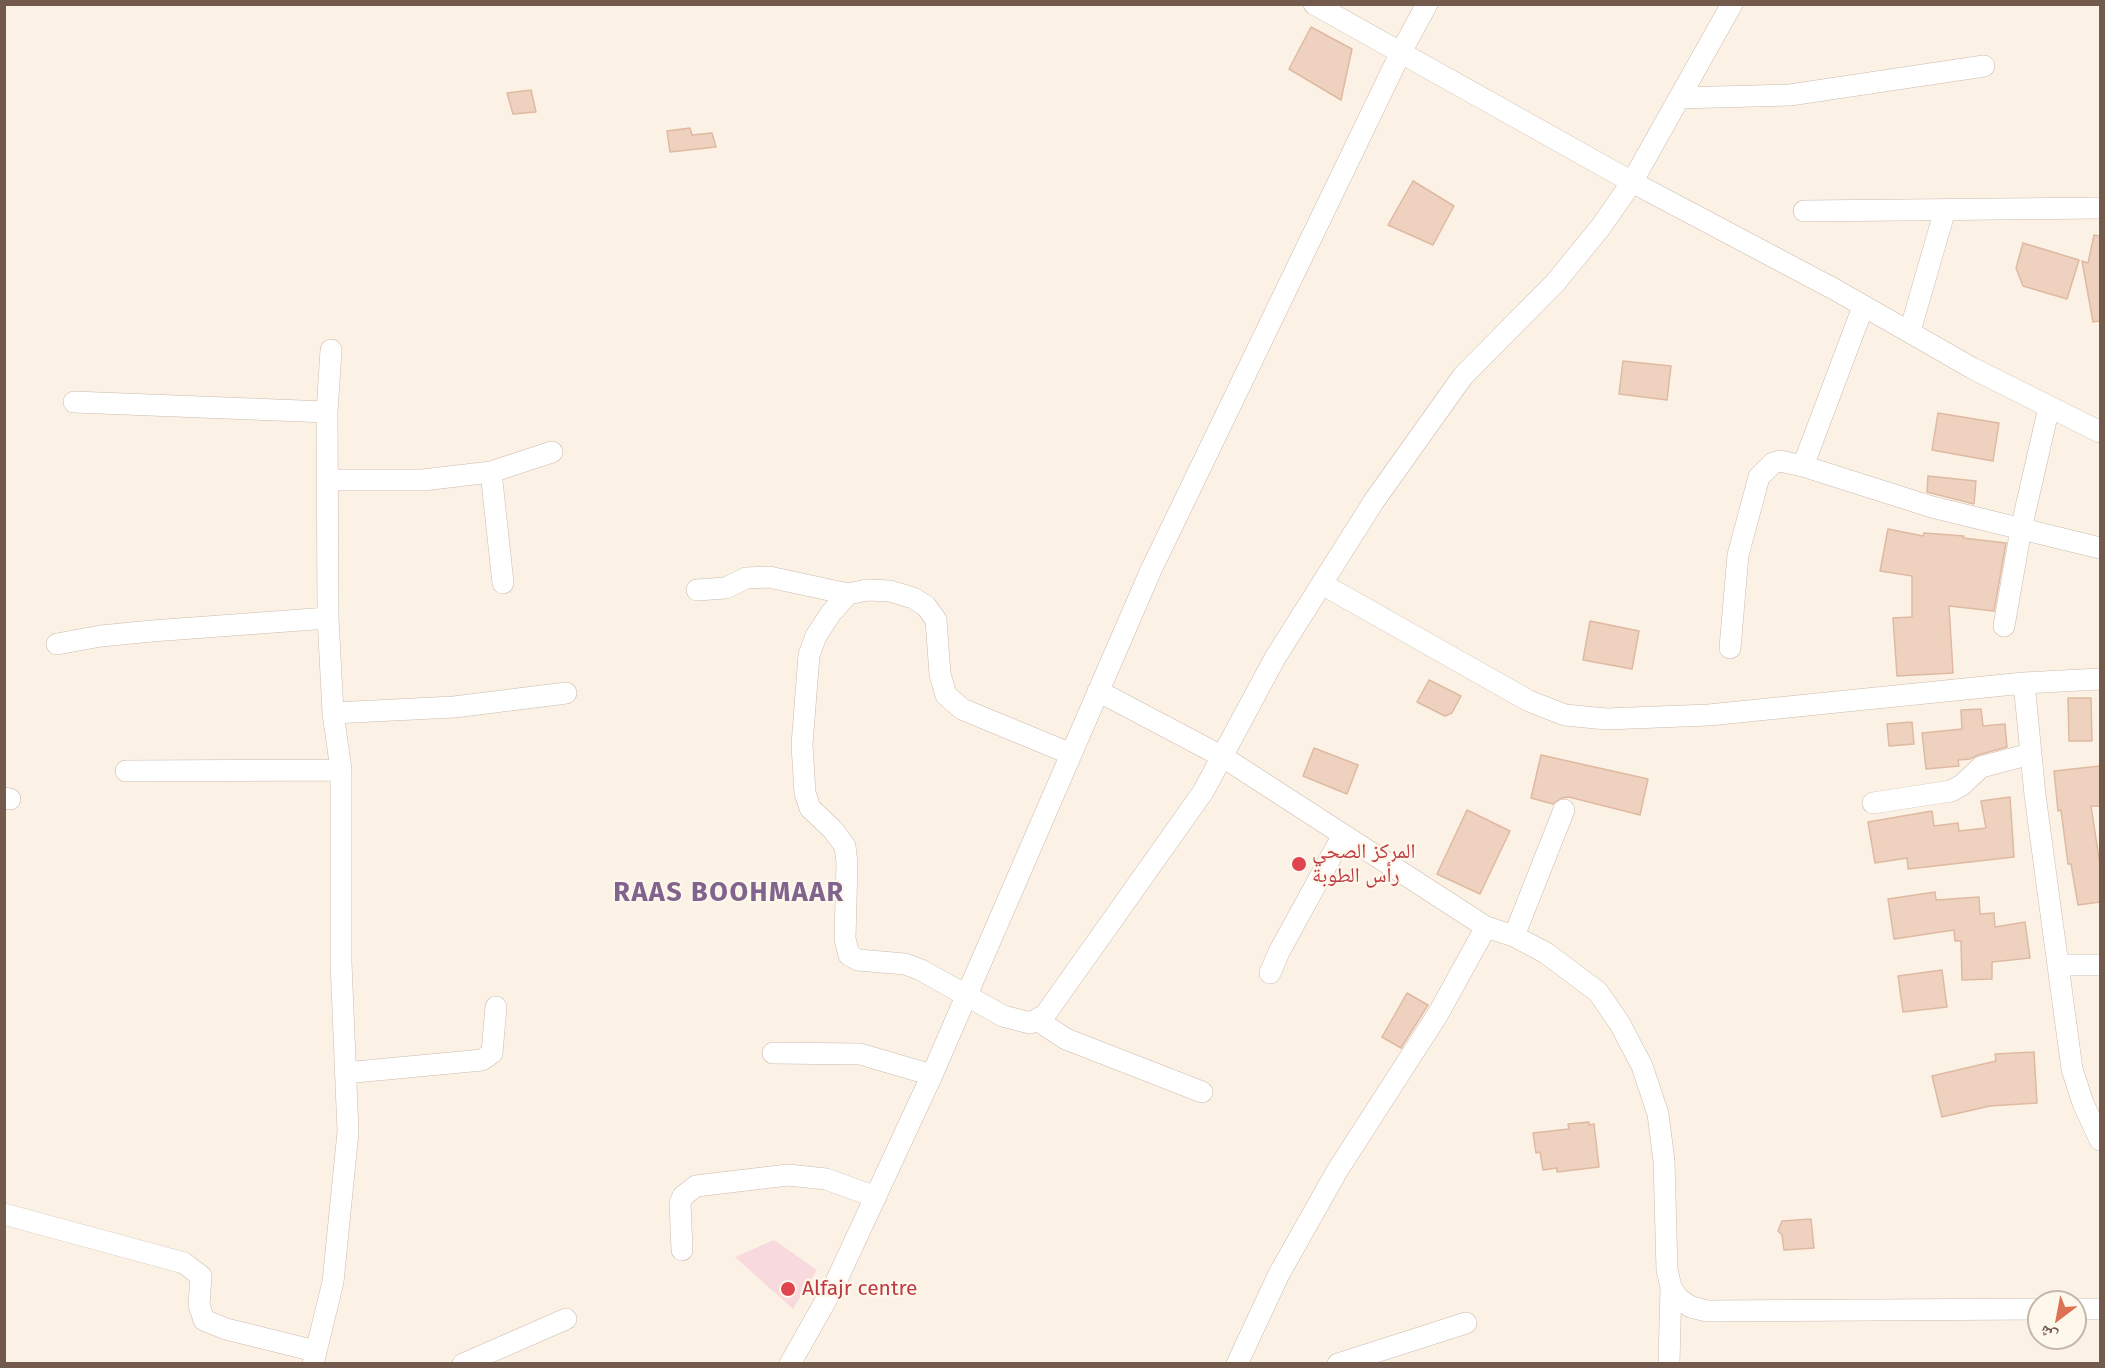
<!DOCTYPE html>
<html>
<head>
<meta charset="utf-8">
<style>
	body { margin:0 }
	#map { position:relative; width:2105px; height:1368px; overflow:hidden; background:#fbf2e5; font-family:"Fira Sans","Noto Naskh Arabic",sans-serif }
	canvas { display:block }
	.frame { position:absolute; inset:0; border:6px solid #725a4c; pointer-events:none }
	.north { position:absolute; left:2027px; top:1290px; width:60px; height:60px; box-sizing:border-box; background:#fef7eb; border:2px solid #c6b8ab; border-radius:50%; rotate:212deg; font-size:16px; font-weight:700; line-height:24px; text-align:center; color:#725a4c }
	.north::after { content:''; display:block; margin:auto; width:21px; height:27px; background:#dc7253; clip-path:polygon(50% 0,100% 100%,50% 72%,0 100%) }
</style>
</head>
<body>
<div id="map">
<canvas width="2105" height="1368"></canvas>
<div class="frame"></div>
<div class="north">ش</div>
</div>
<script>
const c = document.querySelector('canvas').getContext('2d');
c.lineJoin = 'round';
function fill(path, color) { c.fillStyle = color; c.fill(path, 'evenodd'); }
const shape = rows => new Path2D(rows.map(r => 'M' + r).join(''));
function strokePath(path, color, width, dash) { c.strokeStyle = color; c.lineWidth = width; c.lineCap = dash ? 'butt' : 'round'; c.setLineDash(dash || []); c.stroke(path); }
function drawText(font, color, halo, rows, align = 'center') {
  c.font = font + ' "Fira Sans","Noto Naskh Arabic",sans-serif'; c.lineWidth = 4.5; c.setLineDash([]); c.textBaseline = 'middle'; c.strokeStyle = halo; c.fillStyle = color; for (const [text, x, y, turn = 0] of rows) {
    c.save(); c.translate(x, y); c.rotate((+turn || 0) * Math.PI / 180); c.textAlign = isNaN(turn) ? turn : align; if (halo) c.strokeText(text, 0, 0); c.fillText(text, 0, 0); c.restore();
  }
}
fill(shape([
	[774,1240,817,1270,793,1309,735,1257]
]), '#f8d9dd');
const building = shape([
	[1311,27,1352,49,1341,100,1289,69,1311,27],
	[531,90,536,112,513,114,507,93,531,90],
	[690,128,692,135,712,133,716,147,670,152,667,131,690,128],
	[1413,181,1454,206,1433,245,1388,225,1413,181],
	[2094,235,2100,236,2100,321,2093,322,2082,261,2088,263,2094,235],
	[2023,243,2079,260,2067,299,2023,286,2016,268,2023,243],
	[1623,361,1671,366,1667,400,1619,394,1623,361],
	[1938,413,1999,423,1993,461,1932,450,1938,413],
	[1928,476,1976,481,1974,504,1927,492,1928,476],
	[1888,529,1923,536,1924,533,1964,536,1963,538,2006,543,1994,611,1949,606,1953,673,1897,676,1893,618,1912,617,1912,576,1880,571,1888,529],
	[1590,621,1639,631,1632,669,1583,660,1590,621],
	[1429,680,1461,696,1452,713,1445,716,1417,702,1429,680],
	[2068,698,2091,698,2092,741,2069,741,2068,698],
	[1981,709,1983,726,2005,724,2007,747,1978,755,1970,759,1958,760,1959,766,1926,769,1922,733,1962,729,1961,710,1981,709],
	[1912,722,1914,744,1889,746,1887,724,1912,722],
	[1314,748,1358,765,1347,794,1303,776,1314,748],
	[1541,755,1648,779,1640,815,1569,797,1562,798,1553,804,1531,798,1541,755],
	[2100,766,2100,806,2091,806,2100,865,2100,902,2078,905,2071,864,2068,864,2061,810,2058,811,2054,771,2100,766],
	[2010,797,2014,857,1908,869,1907,858,1875,863,1868,822,1932,811,1934,826,1958,823,1959,831,1986,828,1981,801,2010,797],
	[1467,810,1510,831,1480,894,1437,874,1467,810],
	[1935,892,1936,900,1979,897,1980,914,1994,913,1995,927,2025,922,2030,958,1992,962,1992,979,1962,980,1961,941,1955,941,1954,930,1894,939,1888,899,1935,892],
	[1942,970,1947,1007,1903,1012,1898,976,1942,970],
	[1407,993,1428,1005,1401,1048,1382,1037,1407,993],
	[2034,1052,2037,1103,1990,1106,1942,1117,1932,1076,1996,1061,1995,1054,2034,1052],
	[1589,1122,1589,1125,1594,1124,1599,1167,1557,1172,1557,1168,1543,1170,1540,1152,1536,1153,1533,1133,1569,1129,1568,1124,1589,1122],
	[1811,1219,1814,1248,1784,1250,1782,1235,1778,1231,1782,1221,1811,1219]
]);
fill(building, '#eed2bf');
strokePath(building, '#dfb9a1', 1.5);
const minor = shape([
	[1314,4,1632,182,1834,289,1972,368,2100,432],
	[1680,98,1790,95,1984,66],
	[1804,211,2100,208],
	[1910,331,1945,210],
	[74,402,327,412],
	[1803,466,1863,307],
	[491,472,503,583],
	[328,480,423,480,491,472,552,452],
	[1322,584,1529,701,1565,715,1606,719,1709,715,2024,683,2100,679],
	[697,590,726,588,746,578,769,577,848,594],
	[2004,626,2021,529,2049,407],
	[57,644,101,636,152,631,328,618],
	[1730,648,1738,555,1759,477,1773,463,1780,461,1803,466,1932,507,2100,548],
	[2024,683,2035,795,2072,1069,2083,1103,2100,1140],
	[1098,691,1223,757,1486,927,1514,936,1546,953,1598,992,1620,1024,1642,1066,1658,1114,1664,1161,1667,1270,1671,1287,1679,1299,1691,1307,1707,1311,2039,1309],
	[333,713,454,707,566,693],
	[1071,754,962,709,946,695,940,674,936,620,926,606,913,598,890,591,867,590,848,594,831,613,816,636,809,655,802,745,805,793,810,808,833,830,845,846,847,863,845,939,849,955,858,960,905,964,921,970,1003,1016,1030,1023,1045,1015,1203,792,1275,658,1374,501,1463,376,1555,283,1600,228,1632,182,1732,4],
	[126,771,341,770],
	[4,798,10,799],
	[1873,803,1951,791,1962,785,1981,767,2030,754],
	[1514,936,1564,810],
	[2059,965,2100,965],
	[1270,973,1279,952,1343,835],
	[1037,1020,1066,1039,1202,1092],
	[773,1053,860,1054,932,1075],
	[345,1073,482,1060,492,1053,496,1007],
	[4,1214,184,1263,201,1276,199,1305,204,1320,226,1329,315,1351],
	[682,1250,680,1203,683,1196,696,1186,788,1175,826,1179,876,1197],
	[2075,1309,2100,1309],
	[313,1364,333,1282,348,1132,341,962,341,770,333,713,328,618,327,412,331,350],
	[463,1364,566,1319],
	[790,1364,834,1286,932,1075,1151,570,1400,54,1427,4],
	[1237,1364,1279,1274,1337,1171,1438,1014,1486,927],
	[1338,1364,1466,1323],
	[1669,1364,1671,1287]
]);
strokePath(minor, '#ccbaac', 22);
strokePath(minor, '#fff', 21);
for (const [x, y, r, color] of [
	[1299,864,8,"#e0444e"],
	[788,1289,8,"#e0444e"]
]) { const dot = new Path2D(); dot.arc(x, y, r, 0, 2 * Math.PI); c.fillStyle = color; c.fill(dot); strokePath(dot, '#fef7eb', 2); }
drawText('21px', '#be3a42', '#fef7eb', [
	["المركز الصحي",1312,852],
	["رأس الطوبة",1312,876],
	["Alfajr centre",802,1289]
], 'left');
c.letterSpacing = '1.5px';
drawText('bold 27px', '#80648e', '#fef7eb', [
	["RAAS BOOHMAAR",729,893]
]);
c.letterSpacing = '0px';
</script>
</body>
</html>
